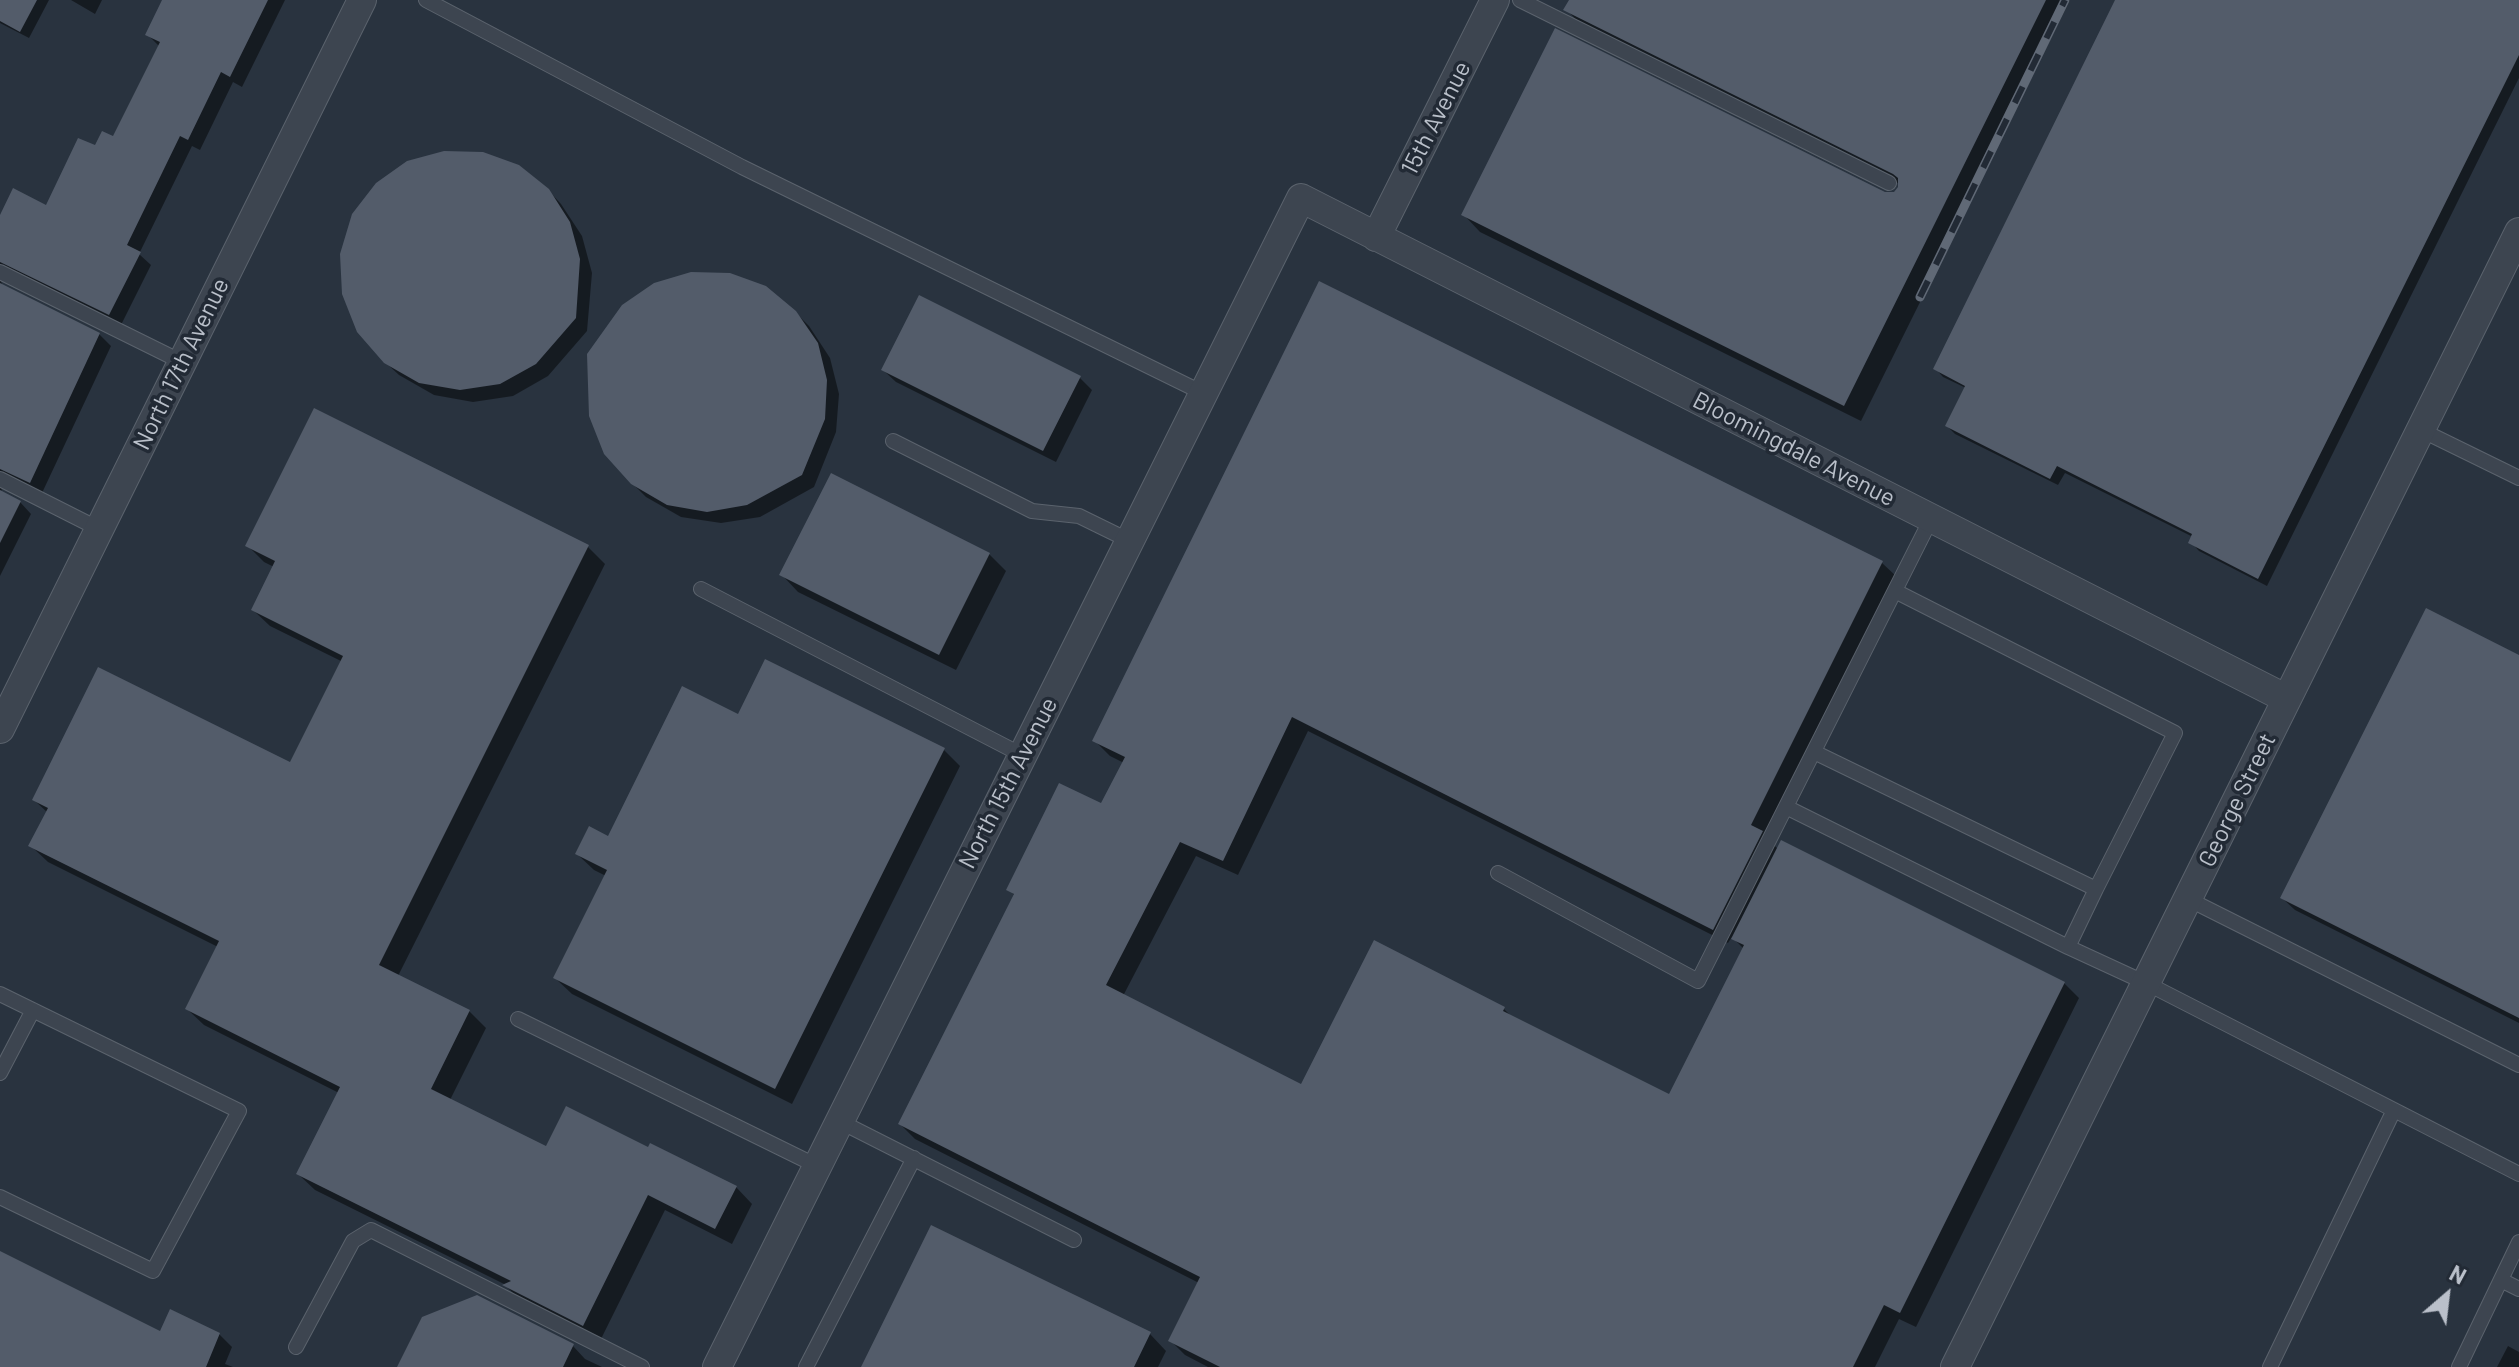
<!DOCTYPE html>
<html>
<head>
<meta charset="utf-8">
<style>
	body { margin:0 }
	#map { position:relative; width:2519px; height:1367px; overflow:hidden; background:#29333f; font-family:Barlow,sans-serif }
	canvas { display:block }
	.north { position:absolute; left:2407px; top:1255px; width:80px; height:80px; -webkit-text-stroke:6px #222a35; paint-order:stroke; rotate:28deg; font-size:22px; font-weight:700; line-height:32px; text-align:center; color:#bac0ca }
	.north::after { content:''; display:block; margin:auto; width:28px; height:36px; background:#bac0ca; clip-path:polygon(50% 0,100% 100%,50% 72%,0 100%) }
</style>
</head>
<body>
<div id="map">
<canvas width="2519" height="1367"></canvas>
<div class="north">N</div>
</div>
<script>
const c = document.querySelector('canvas').getContext('2d');
c.lineJoin = 'round';
function fill(path, color) { c.fillStyle = color; c.fill(path, 'evenodd'); }
const shape = rows => new Path2D(rows.map(r => 'M' + r).join(''));
function strokePath(path, color, width, dash) { c.strokeStyle = color; c.lineWidth = width; c.lineCap = dash ? 'butt' : 'round'; c.setLineDash(dash || []); c.stroke(path); }
function drawText(font, color, halo, rows, align = 'center') {
  c.font = font + ' Barlow,sans-serif'; c.lineWidth = 7; c.setLineDash([]); c.textBaseline = 'middle'; c.strokeStyle = halo; c.fillStyle = color; for (const [text, x, y, turn = 0] of rows) {
    c.save(); c.translate(x, y); c.rotate((+turn || 0) * Math.PI / 180); c.textAlign = isNaN(turn) ? turn : align; if (halo) c.strokeText(text, 0, 0); c.fillText(text, 0, 0); c.restore();
  }
}
fill(shape([
	[0,0,49,0,29,38,0,23],
	[71,0,102,0,95,14],
	[164,0,285,0,242,87,233,82,200,150,192,146,139,254,151,265,121,325,1,280,2,286,99,334,111,346,42,493,2,487,1,493,20,502,31,514,0,576,0,219,47,207,96,148,114,139,160,47,147,34],
	[1573,0,2070,0,1861,421,1480,232,1464,215,1891,195,1899,189,1900,184,1584,28,1568,11],
	[2117,0,2519,0,2519,78,2267,586,2199,551,2191,542,2193,537,2065,473,2058,485,1955,434,1947,426,1966,388,1943,377,1935,368],
	[548,190,561,204,582,236,592,273,587,331,548,376,513,396,473,402,434,395,399,375,385,362],
	[795,312,809,326,830,358,839,394,836,432,814,487,760,517,721,523,681,517,646,497,632,483],
	[883,370,1080,378,1092,390,1056,462,896,382],
	[247,545,588,547,605,564,398,976,469,1011,486,1028,450,1100,547,1149,649,1150,736,1187,752,1204,732,1244,665,1210,600,1341,521,1301,504,1284,315,1190,298,1174,339,1093,204,1025,187,1009,218,947,48,862,31,846,48,813,34,800,291,765,343,662,270,626,253,610,274,567,264,562],
	[989,554,1006,571,956,670,798,592,782,575],
	[1881,562,1897,577,1767,838,1778,849,2064,983,2079,998,1916,1327,1899,1319,1875,1367,1208,1367,1185,1355,1170,1340,1199,1283,915,1139,900,1124,1015,896,1009,889,1102,806,1124,763,1110,756,1095,741],
	[1308,731,1728,943,1732,937,1744,949,1670,1097,1514,1019,1504,1009,1302,1087,1123,996,1196,856,1238,875],
	[2519,657,2519,1023,2295,910,2282,898],
	[739,716,943,749,960,766,792,1104,572,994,555,978,606,876,594,870,577,854,609,839],
	[0,1254,161,1334,219,1334,232,1347,225,1364,233,1367,0,1367],
	[1150,1334,1166,1351,1158,1367,863,1367],
	[573,1346,585,1359,602,1367,400,1367],
	[2508,1346,2519,1352,2519,1367,2497,1367]
]), '#0007');
fill(shape([
	[0,0,37,0,20,32,0,21],
	[162,0,268,0,230,77,221,72,188,140,180,136,127,245,141,252,109,315,0,262,0,215,13,188,46,205,78,138,95,145,102,131,113,136,160,42,145,35],
	[1569,0,2046,0,1844,406,1461,215,1555,28,1885,192,1894,192,1898,187,1898,178,1893,174,1563,10],
	[2115,0,2519,0,2519,55,2258,579,2188,543,2192,534,2057,466,2050,479,1945,426,1965,386,1933,369],
	[444,151,483,152,519,165,549,189,570,222,580,259,576,318,536,364,500,384,460,390,419,383,384,363,357,332,342,294,340,254,352,214,376,183,407,161],
	[691,272,730,273,766,286,796,311,818,343,827,380,825,419,802,475,747,505,707,512,667,505,631,484,604,454,589,416,587,354,622,305,654,283],
	[1319,281,1883,561,1751,825,1763,831,1713,930,1292,717,1223,861,1180,842,1106,985,1301,1084,1374,940,1505,1007,1503,1011,1669,1094,1744,945,1731,939,1781,840,2065,982,1900,1313,1884,1305,1853,1367,1220,1367,1168,1341,1200,1277,898,1124,1014,894,1006,890,1059,783,1101,803,1125,757,1092,741],
	[0,283,100,333,30,483,0,469],
	[919,295,1081,376,1043,451,881,370],
	[314,408,589,545,379,965,470,1010,431,1089,546,1146,566,1106,648,1147,650,1143,737,1186,715,1229,648,1195,583,1326,502,1285,511,1281,296,1174,340,1087,185,1009,219,941,28,846,48,808,32,800,98,667,290,762,343,656,251,610,275,561,245,546],
	[831,473,990,553,939,655,779,575],
	[0,490,21,501,0,543],
	[2426,608,2519,655,2519,1018,2280,898],
	[765,659,945,748,775,1089,553,978,607,870,575,854,589,826,608,836,682,686,738,714],
	[931,1225,1151,1332,1134,1367,861,1367],
	[0,1251,160,1331,170,1309,220,1333,206,1367,0,1367],
	[477,1295,574,1344,563,1367,397,1367,422,1317]
]), '#535c6a');
const service = shape([
	[426,0,742,167,1203,393],
	[1520,0,1889,183],
	[0,272,182,362],
	[2421,430,2519,478],
	[893,441,1032,511,1079,516,1130,541],
	[0,479,99,529],
	[701,589,1022,755],
	[1814,752,2096,889,2175,733,1895,591],
	[1786,807,2068,947],
	[1498,873,1698,981,1931,519],
	[2096,889,2068,947,2146,983,2519,1174],
	[2188,899,2519,1065],
	[0,994,239,1111,153,1271,0,1197],
	[518,1019,817,1166],
	[0,1073,33,1010],
	[839,1121,1074,1240],
	[2501,1280,2519,1289],
	[296,1347,353,1241,371,1230,642,1367],
	[806,1367,914,1158],
	[2270,1367,2394,1110],
	[2459,1367,2519,1242]
]);
const minor = shape([
	[1376,237,1495,0],
	[0,729,362,0],
	[717,1367,1301,198,2287,699],
	[1955,1367,2519,232]
]);
strokePath(service, '#5b636d', 16);
strokePath(minor, '#5b636d', 30);
strokePath(service, '#3d4550', 14);
strokePath(minor, '#3d4550', 28);
const rail = shape([
	[1920,297,2065,0]
]);
strokePath(rail, '#606976', 9);
strokePath(rail, '#222a35', 6, [18]);
drawText('24px', '#bac0ca', '#222a35', [
	["15th Avenue",1436,118,-63],
	["North 17th Avenue",181,364,-64],
	["Bloomingdale Avenue",1794,449,27],
	["North 15th Avenue",1008,783,-63],
	["George Street",2237,800,-64]
]);
</script>
</body>
</html>
